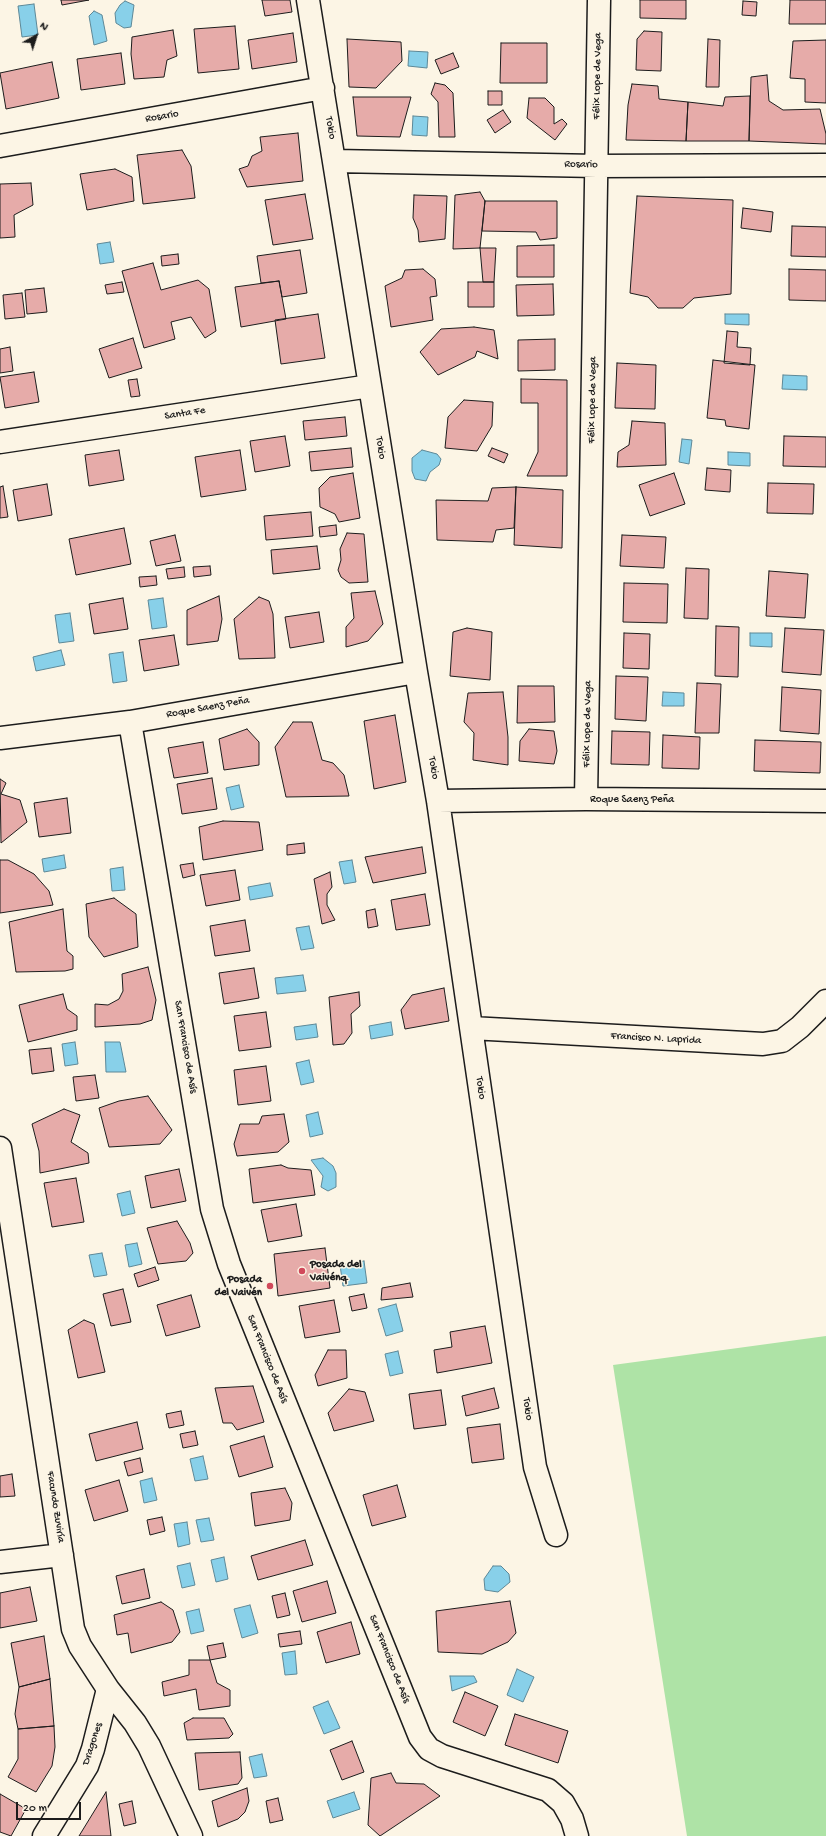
<!DOCTYPE html>
<html>
<head>
<meta charset="utf-8">
<style>
	body { margin:0 }
	#map { position:relative; width:826px; height:1836px; overflow:hidden; background:#fcf5e5; font-family:"Gochi Hand",sans-serif }
	canvas { display:block }
	.north { position:absolute; left:16px; top:16px; width:40px; height:40px; -webkit-text-stroke:3px #fcf5e5; paint-order:stroke; rotate:39deg; font-size:11px; font-weight:700; line-height:16px; text-align:center; color:#1c1c1c }
	.north::after { content:''; display:block; margin:auto; width:14px; height:18px; background:#1c1c1c; clip-path:polygon(50% 0,100% 100%,50% 72%,0 100%) }
	.scale { position:absolute; left:16px; top:1802px; width:65px; height:18px; box-sizing:border-box; border:2px solid #1c1c1c; border-top:0; padding-left:5px; font-size:12px; line-height:14px; white-space:nowrap; color:#1c1c1c; -webkit-text-stroke:3px #fcf5e5; paint-order:stroke }
</style>
</head>
<body>
<div id="map">
<canvas width="826" height="1836"></canvas>
<div class="north">N</div>
<div class="scale">20 m</div>
</div>
<script>
const c = document.querySelector('canvas').getContext('2d');
c.lineJoin = 'round';
function fill(path, color) { c.fillStyle = color; c.fill(path, 'evenodd'); }
const shape = rows => new Path2D(rows.map(r => 'M' + r).join(''));
function strokePath(path, color, width, dash) { c.strokeStyle = color; c.lineWidth = width; c.lineCap = dash ? 'butt' : 'round'; c.setLineDash(dash || []); c.stroke(path); }
function drawText(font, color, halo, rows, align = 'center') {
  c.font = font + ' "Gochi Hand",sans-serif'; c.lineWidth = 3; c.setLineDash([]); c.textBaseline = 'middle'; c.strokeStyle = halo; c.fillStyle = color; for (const [text, x, y, turn = 0] of rows) {
    c.save(); c.translate(x, y); c.rotate((+turn || 0) * Math.PI / 180); c.textAlign = isNaN(turn) ? turn : align; if (halo) c.strokeText(text, 0, 0); c.fillText(text, 0, 0); c.restore();
  }
}
fill(shape([
	[826,1336,826,1836,687,1836,613,1365]
]), '#aee3a6');
const water = shape([
	[125,1,134,5,131,27,124,28,116,23,115,13,120,5,125,1],
	[34,4,38,35,22,37,18,6,34,4],
	[94,11,102,15,107,41,94,45,89,16,94,11],
	[409,51,428,52,427,68,408,66,409,51],
	[413,116,428,117,427,136,412,135,413,116],
	[110,242,114,262,100,264,97,244,110,242],
	[725,314,749,314,749,325,725,324,725,314],
	[783,375,807,376,807,390,782,389,783,375],
	[682,439,692,440,689,464,679,462,682,439],
	[422,450,437,454,441,459,439,465,430,472,426,481,415,479,412,471,412,458,422,450],
	[728,452,750,453,750,466,728,465,728,452],
	[163,598,167,627,152,629,148,600,163,598],
	[70,613,74,641,59,643,55,615,70,613],
	[750,633,772,633,772,647,750,646,750,633],
	[61,650,65,665,36,671,33,657,61,650],
	[123,652,127,681,113,683,109,654,123,652],
	[663,692,684,693,684,706,662,706,663,692],
	[239,785,244,807,231,810,226,788,239,785],
	[64,855,66,868,44,872,42,859,64,855],
	[352,860,356,882,344,884,339,862,352,860],
	[123,867,125,890,112,891,110,869,123,867],
	[270,883,273,896,250,900,248,887,270,883],
	[309,926,314,948,301,950,296,928,309,926],
	[303,975,306,991,277,994,275,978,303,975],
	[391,1022,393,1035,371,1039,369,1026,391,1022],
	[316,1024,318,1037,296,1040,294,1027,316,1024],
	[75,1042,78,1064,65,1066,62,1044,75,1042],
	[105,1042,120,1042,126,1072,106,1072,105,1042],
	[309,1060,314,1082,301,1085,296,1063,309,1060],
	[318,1112,323,1134,310,1137,306,1115,318,1112],
	[323,1158,333,1166,336,1173,336,1187,328,1191,321,1187,323,1176,311,1160,323,1158],
	[130,1191,135,1213,122,1216,117,1194,130,1191],
	[137,1243,142,1264,129,1267,125,1245,137,1243],
	[102,1253,107,1275,94,1277,89,1255,102,1253],
	[364,1261,367,1283,343,1286,340,1265,364,1261],
	[396,1304,403,1331,386,1336,378,1309,396,1304],
	[398,1351,403,1373,390,1376,385,1354,398,1351],
	[203,1456,208,1479,195,1481,190,1459,203,1456],
	[152,1478,157,1500,144,1503,140,1481,152,1478],
	[209,1518,214,1540,201,1542,196,1520,209,1518],
	[187,1522,190,1544,178,1547,174,1524,187,1522],
	[224,1557,228,1579,216,1582,211,1560,224,1557],
	[190,1563,195,1585,182,1588,177,1566,190,1563],
	[493,1566,501,1566,509,1574,510,1582,498,1592,485,1590,484,1579,493,1566],
	[250,1605,258,1633,242,1638,234,1609,250,1605],
	[199,1609,204,1631,191,1634,186,1612,199,1609],
	[295,1651,297,1674,285,1675,282,1653,295,1651],
	[517,1669,534,1677,523,1702,507,1695,517,1669],
	[450,1676,474,1676,477,1682,452,1691,450,1676],
	[328,1701,340,1728,324,1734,313,1707,328,1701],
	[262,1754,267,1776,254,1778,249,1757,262,1754],
	[354,1792,360,1809,333,1818,327,1801,354,1792]
]);
fill(water, '#88d0e9');
strokePath(water, '#5d8897', 1);
const building = shape([
	[61,0,89,0,62,5,61,0],
	[262,0,290,0,292,12,265,16,262,0],
	[640,0,686,0,686,19,640,18,640,0],
	[790,0,826,0,826,24,789,24,790,0],
	[743,1,757,2,756,16,742,15,743,1],
	[235,26,239,69,198,73,194,29,235,26],
	[173,30,177,56,167,60,164,77,134,79,131,54,132,37,173,30],
	[644,31,662,32,661,71,636,70,637,39,644,31],
	[293,33,297,62,252,69,248,40,293,33],
	[347,39,401,42,402,61,376,88,349,87,347,39],
	[708,39,720,40,719,87,706,87,708,39],
	[826,40,826,103,805,102,805,79,790,78,793,41,826,40],
	[501,43,547,43,547,83,500,83,501,43],
	[121,53,125,84,81,90,77,59,121,53],
	[453,53,459,67,441,74,435,60,453,53],
	[52,62,59,98,6,109,0,73,52,62],
	[767,75,769,101,783,110,820,109,826,134,826,144,749,141,751,77,767,75],
	[435,83,445,85,453,93,455,137,439,137,438,102,431,94,435,83],
	[632,84,658,86,659,99,688,102,686,141,626,140,628,105,632,84],
	[488,91,502,91,502,105,488,105,488,91],
	[750,96,749,141,686,141,688,102,723,106,725,97,750,96],
	[353,97,411,97,400,137,357,136,353,97],
	[529,98,545,98,554,107,554,124,562,119,567,124,555,140,527,118,529,98],
	[503,110,511,122,495,133,487,120,503,110],
	[298,133,303,181,247,187,239,169,248,166,252,156,262,151,260,137,298,133],
	[182,150,191,166,195,198,143,204,137,155,182,150],
	[115,169,132,177,134,201,87,210,80,174,115,169],
	[31,183,33,205,14,215,15,237,0,238,0,184,31,183],
	[480,192,485,201,480,248,453,249,455,195,480,192],
	[305,194,313,239,273,245,265,200,305,194],
	[414,195,447,196,445,239,419,242,418,230,413,218,414,195],
	[637,196,733,200,731,294,694,298,683,308,658,308,648,297,630,293,637,196],
	[485,201,557,201,557,238,540,240,536,232,482,231,485,201],
	[743,208,773,212,771,232,741,228,743,208],
	[792,226,826,227,826,257,791,256,792,226],
	[554,245,554,277,517,277,517,246,554,245],
	[480,248,496,248,494,282,483,282,480,248],
	[300,250,307,293,282,297,279,281,261,283,257,256,300,250],
	[178,254,179,264,162,266,161,256,178,254],
	[153,263,161,290,198,280,209,289,216,331,205,338,191,317,171,322,175,339,144,348,122,271,153,263],
	[423,269,435,279,437,296,430,297,433,320,391,327,385,286,402,278,405,270,423,269],
	[789,269,826,270,826,301,789,300,789,269],
	[279,281,286,319,241,327,235,287,279,281],
	[122,282,124,292,107,294,105,285,122,282],
	[468,282,494,282,494,307,468,307,468,282],
	[553,284,554,315,517,316,516,285,553,284],
	[44,288,47,312,27,314,25,290,44,288],
	[22,293,25,317,5,319,3,295,22,293],
	[318,314,325,358,281,364,275,320,318,314],
	[474,327,494,330,498,359,477,351,475,357,438,375,420,352,441,329,474,327],
	[727,331,738,332,737,347,751,348,750,365,724,363,727,331],
	[133,338,142,368,109,378,99,349,133,338],
	[555,339,555,370,518,371,518,340,555,339],
	[10,347,13,371,0,373,0,349,10,347],
	[713,360,755,365,749,429,726,426,725,420,707,418,713,360],
	[617,363,656,365,655,409,615,408,617,363],
	[34,372,39,402,5,408,0,377,34,372],
	[137,379,140,396,131,397,128,380,137,379],
	[521,379,567,380,567,476,527,476,538,452,538,403,521,403,521,379],
	[464,400,493,402,492,426,477,451,445,448,448,417,464,400],
	[345,417,347,436,305,440,303,421,345,417],
	[632,421,665,423,666,465,617,467,618,452,629,445,632,421],
	[285,436,290,466,255,472,250,441,285,436],
	[784,436,826,437,826,467,783,466,784,436],
	[351,448,353,467,311,471,309,452,351,448],
	[492,448,508,454,504,463,488,456,492,448],
	[119,450,124,480,89,486,85,455,119,450],
	[240,450,246,490,201,497,195,457,240,450],
	[707,468,731,470,730,492,705,490,707,468],
	[353,473,360,518,339,522,335,514,320,507,319,488,330,477,353,473],
	[674,473,685,504,650,516,639,485,674,473],
	[768,483,814,484,813,514,767,513,768,483],
	[47,484,52,515,18,521,13,490,47,484],
	[3,486,8,517,0,518,0,487,3,486],
	[516,487,514,528,496,530,493,542,437,540,436,500,488,501,492,488,516,487],
	[516,487,563,490,562,548,514,545,516,487],
	[311,512,313,536,266,540,264,516,311,512],
	[336,525,337,535,320,537,319,527,336,525],
	[124,528,131,564,76,575,69,539,124,528],
	[347,533,364,534,368,582,349,583,341,577,338,570,341,560,340,549,347,533],
	[175,535,181,561,156,566,150,541,175,535],
	[622,535,666,537,664,568,620,566,622,535],
	[317,546,320,569,273,574,271,550,317,546],
	[210,566,211,575,194,577,193,567,210,566],
	[184,567,185,577,168,579,166,569,184,567],
	[686,568,709,569,708,619,684,618,686,568],
	[769,571,808,574,805,618,766,616,769,571],
	[156,576,157,585,140,587,139,577,156,576],
	[624,583,668,584,667,623,623,622,624,583],
	[375,591,383,624,368,641,346,647,346,627,354,618,351,593,375,591],
	[219,596,222,619,218,641,187,645,187,610,219,596],
	[259,597,269,601,273,614,275,658,239,659,234,619,259,597],
	[123,598,128,629,94,634,89,604,123,598],
	[319,612,324,642,290,648,285,617,319,612],
	[716,626,739,627,738,677,715,676,716,626],
	[467,628,492,632,490,680,450,676,453,632,467,628],
	[785,628,824,630,821,675,782,672,785,628],
	[624,633,650,634,649,669,623,668,624,633],
	[174,635,179,665,144,671,139,640,174,635],
	[616,676,648,677,646,721,615,719,616,676],
	[697,683,721,684,719,733,695,733,697,683],
	[518,686,554,686,555,722,517,723,518,686],
	[782,687,821,690,819,734,780,731,782,687],
	[503,692,508,737,508,765,473,760,474,733,464,722,468,693,503,692],
	[395,715,406,782,374,789,364,721,395,715],
	[293,722,312,722,322,760,333,763,344,775,349,796,286,797,275,747,293,722],
	[247,729,259,742,259,765,224,770,219,739,247,729],
	[529,729,554,731,557,751,554,764,519,761,520,741,529,729],
	[612,731,650,732,649,765,611,764,612,731],
	[663,735,700,737,699,769,662,768,663,735],
	[755,740,821,742,820,773,754,771,755,740],
	[203,742,208,773,174,778,168,748,203,742],
	[212,778,217,809,182,814,177,784,212,778],
	[0,779,6,783,1,794,20,800,27,822,1,843,0,779],
	[67,798,71,833,39,837,34,803,67,798],
	[223,821,259,822,263,850,203,860,199,827,223,821],
	[304,843,305,853,287,855,287,845,304,843],
	[422,847,426,873,373,883,365,857,422,847],
	[0,860,8,860,34,874,49,891,53,905,0,913,0,860],
	[193,863,195,875,183,878,180,865,193,863],
	[235,870,240,900,206,906,200,875,235,870],
	[330,872,332,887,327,894,327,905,335,920,322,924,314,879,330,872],
	[425,894,430,925,396,930,391,900,425,894],
	[114,898,136,914,138,947,104,957,89,937,86,904,114,898],
	[63,909,67,951,73,956,73,969,65,971,16,972,9,922,63,909],
	[375,909,378,926,368,928,366,911,375,909],
	[245,920,250,951,215,956,210,926,245,920],
	[148,967,156,1000,152,1020,140,1024,95,1027,95,1004,108,1005,119,999,123,991,122,974,148,967],
	[254,968,259,998,224,1004,219,973,254,968],
	[444,988,449,1021,405,1029,401,1010,412,995,444,988],
	[359,992,360,1006,351,1014,352,1033,344,1044,333,1045,329,997,359,992],
	[63,994,67,1009,77,1016,77,1030,28,1042,19,1005,63,994],
	[266,1012,271,1047,239,1051,234,1016,266,1012],
	[51,1048,54,1071,32,1074,29,1050,51,1048],
	[266,1066,271,1101,238,1105,234,1070,266,1066],
	[95,1075,99,1098,76,1101,73,1077,95,1075],
	[148,1096,172,1130,160,1144,109,1147,99,1108,119,1101,148,1096],
	[64,1109,80,1115,71,1142,88,1153,89,1163,40,1173,39,1151,32,1124,64,1109],
	[284,1114,289,1142,278,1152,237,1156,234,1144,240,1124,259,1124,262,1116,284,1114],
	[281,1165,288,1168,311,1170,315,1195,253,1203,249,1169,281,1165],
	[179,1169,186,1201,151,1208,145,1176,179,1169],
	[76,1178,84,1222,52,1227,44,1183,76,1178],
	[296,1204,302,1236,268,1242,261,1210,296,1204],
	[177,1221,190,1243,193,1253,186,1261,158,1264,147,1228,177,1221],
	[325,1248,330,1288,278,1296,274,1254,325,1248],
	[155,1267,159,1280,138,1287,134,1274,155,1267],
	[410,1283,413,1297,381,1300,382,1288,410,1283],
	[123,1289,131,1322,111,1326,103,1294,123,1289],
	[364,1294,367,1308,352,1311,349,1297,364,1294],
	[191,1295,200,1327,166,1336,157,1305,191,1295],
	[334,1300,340,1332,305,1338,299,1306,334,1300],
	[84,1320,94,1324,105,1372,78,1378,68,1330,84,1320],
	[485,1326,492,1363,437,1373,434,1350,452,1347,450,1332,485,1326],
	[328,1350,346,1350,347,1378,318,1386,315,1375,328,1350],
	[253,1386,264,1422,237,1430,232,1423,223,1423,215,1388,253,1386],
	[494,1388,499,1408,466,1416,462,1396,494,1388],
	[349,1389,365,1392,374,1421,334,1431,328,1413,349,1389],
	[441,1390,446,1425,414,1429,409,1394,441,1390],
	[181,1411,184,1425,169,1428,166,1414,181,1411],
	[137,1422,143,1449,96,1461,89,1434,137,1422],
	[500,1424,504,1459,472,1463,467,1428,500,1424],
	[195,1431,198,1445,183,1448,180,1434,195,1431],
	[264,1436,273,1467,239,1477,230,1446,264,1436],
	[140,1458,143,1472,128,1476,124,1462,140,1458],
	[12,1474,15,1496,0,1497,0,1476,12,1474],
	[119,1480,128,1511,94,1521,85,1490,119,1480],
	[397,1485,406,1517,372,1526,363,1495,397,1485],
	[285,1488,292,1503,290,1520,255,1526,251,1493,285,1488],
	[162,1517,165,1531,150,1535,147,1520,162,1517],
	[305,1540,313,1565,258,1580,251,1556,305,1540],
	[144,1569,150,1598,122,1604,116,1576,144,1569],
	[327,1581,336,1613,302,1622,293,1591,327,1581],
	[30,1587,37,1621,0,1628,0,1593,30,1587],
	[285,1593,290,1615,277,1618,272,1596,285,1593],
	[510,1601,516,1633,508,1642,482,1654,438,1652,436,1611,510,1601],
	[161,1602,173,1610,180,1632,172,1642,131,1653,128,1633,117,1635,114,1615,161,1602],
	[351,1622,360,1654,326,1663,317,1632,351,1622],
	[300,1631,302,1644,280,1647,278,1634,300,1631],
	[44,1636,50,1679,19,1687,11,1643,44,1636],
	[223,1643,226,1657,210,1660,207,1646,223,1643],
	[189,1660,210,1660,217,1683,230,1690,230,1706,199,1710,196,1689,164,1696,162,1682,189,1675,189,1660],
	[50,1679,54,1726,18,1729,15,1714,19,1687,50,1679],
	[465,1692,498,1706,485,1736,453,1722,465,1692],
	[515,1714,568,1731,558,1763,505,1745,515,1714],
	[193,1718,224,1718,233,1734,229,1738,187,1740,184,1723,193,1718],
	[54,1726,55,1747,52,1766,36,1792,8,1777,18,1759,18,1729,54,1726],
	[352,1741,364,1772,342,1780,330,1750,352,1741],
	[240,1752,242,1778,238,1784,199,1790,195,1753,240,1752],
	[391,1773,396,1783,424,1784,440,1796,380,1836,368,1825,371,1778,391,1773],
	[247,1788,249,1801,245,1812,238,1819,218,1827,212,1801,247,1788],
	[106,1792,111,1836,79,1836,106,1792],
	[0,1794,26,1809,11,1836,0,1832,0,1794],
	[278,1798,283,1820,270,1823,266,1801,278,1798],
	[132,1801,136,1823,124,1826,119,1804,132,1801]
]);
fill(building, '#e6aba9');
strokePath(building, '#1c1c1c', 1);
const minor = shape([
	[308,0,416,672,438,801,535,1467,556,1535],
	[0,146,323,88],
	[335,161,597,166,826,165],
	[0,442,370,386],
	[130,722,212,1209,229,1264,420,1737,429,1749,442,1756,548,1790,563,1803,572,1819,577,1836],
	[0,738,130,722,416,672],
	[586,799,599,0],
	[438,801,586,799,826,801],
	[471,1028,763,1044,782,1041,800,1027,826,1001],
	[0,1148,73,1629,80,1646,108,1689,135,1723,149,1746,191,1836],
	[0,1562,62,1555],
	[44,1836,87,1766,93,1749,108,1689]
]);
strokePath(minor, '#1c1c1c', 25);
strokePath(minor, '#fcf5e5', 22);
for (const [x, y, r, color] of [
	[302,1271,4,"#d1495b"],
	[270,1286,4,"#d1495b"]
]) { const dot = new Path2D(); dot.arc(x, y, r, 0, 2 * Math.PI); c.fillStyle = color; c.fill(dot); strokePath(dot, '#fcf5e5', 1.5); }
drawText('11px', '#1c1c1c', '#fcf5e5', [
	["Félix Lope de Vega",598,76,-89],
	["Rosario",162,117,-10],
	["Tokio",330,128,80],
	["Rosario",581,165,1],
	["Félix Lope de Vega",593,400,-89],
	["Santa Fe",185,414,-9],
	["Tokio",380,448,81],
	["Roque Saenz Peña",208,708,-10],
	["Félix Lope de Vega",588,724,-89],
	["Tokio",433,768,80],
	["Roque Saenz Peña",632,800],
	["Francisco N. Laprida",656,1039,3],
	["San Francisco de Asís",185,1047,80],
	["Tokio",480,1088,82],
	["San Francisco de Asís",267,1359,68],
	["Tokio",527,1409,82],
	["Facundo Zuviría",55,1507,81],
	["San Francisco de Asís",389,1659,68],
	["Dragones",93,1744,-72]
]);
drawText('bold 11px', '#1c1c1c', '#fcf5e5', [
	["Posada del",310,1265],
	["Vaivénq",310,1278],
	["Posada",262,1280,"right"],
	["del Vaivén",262,1293,"right"]
], 'left');
</script>
</body>
</html>
